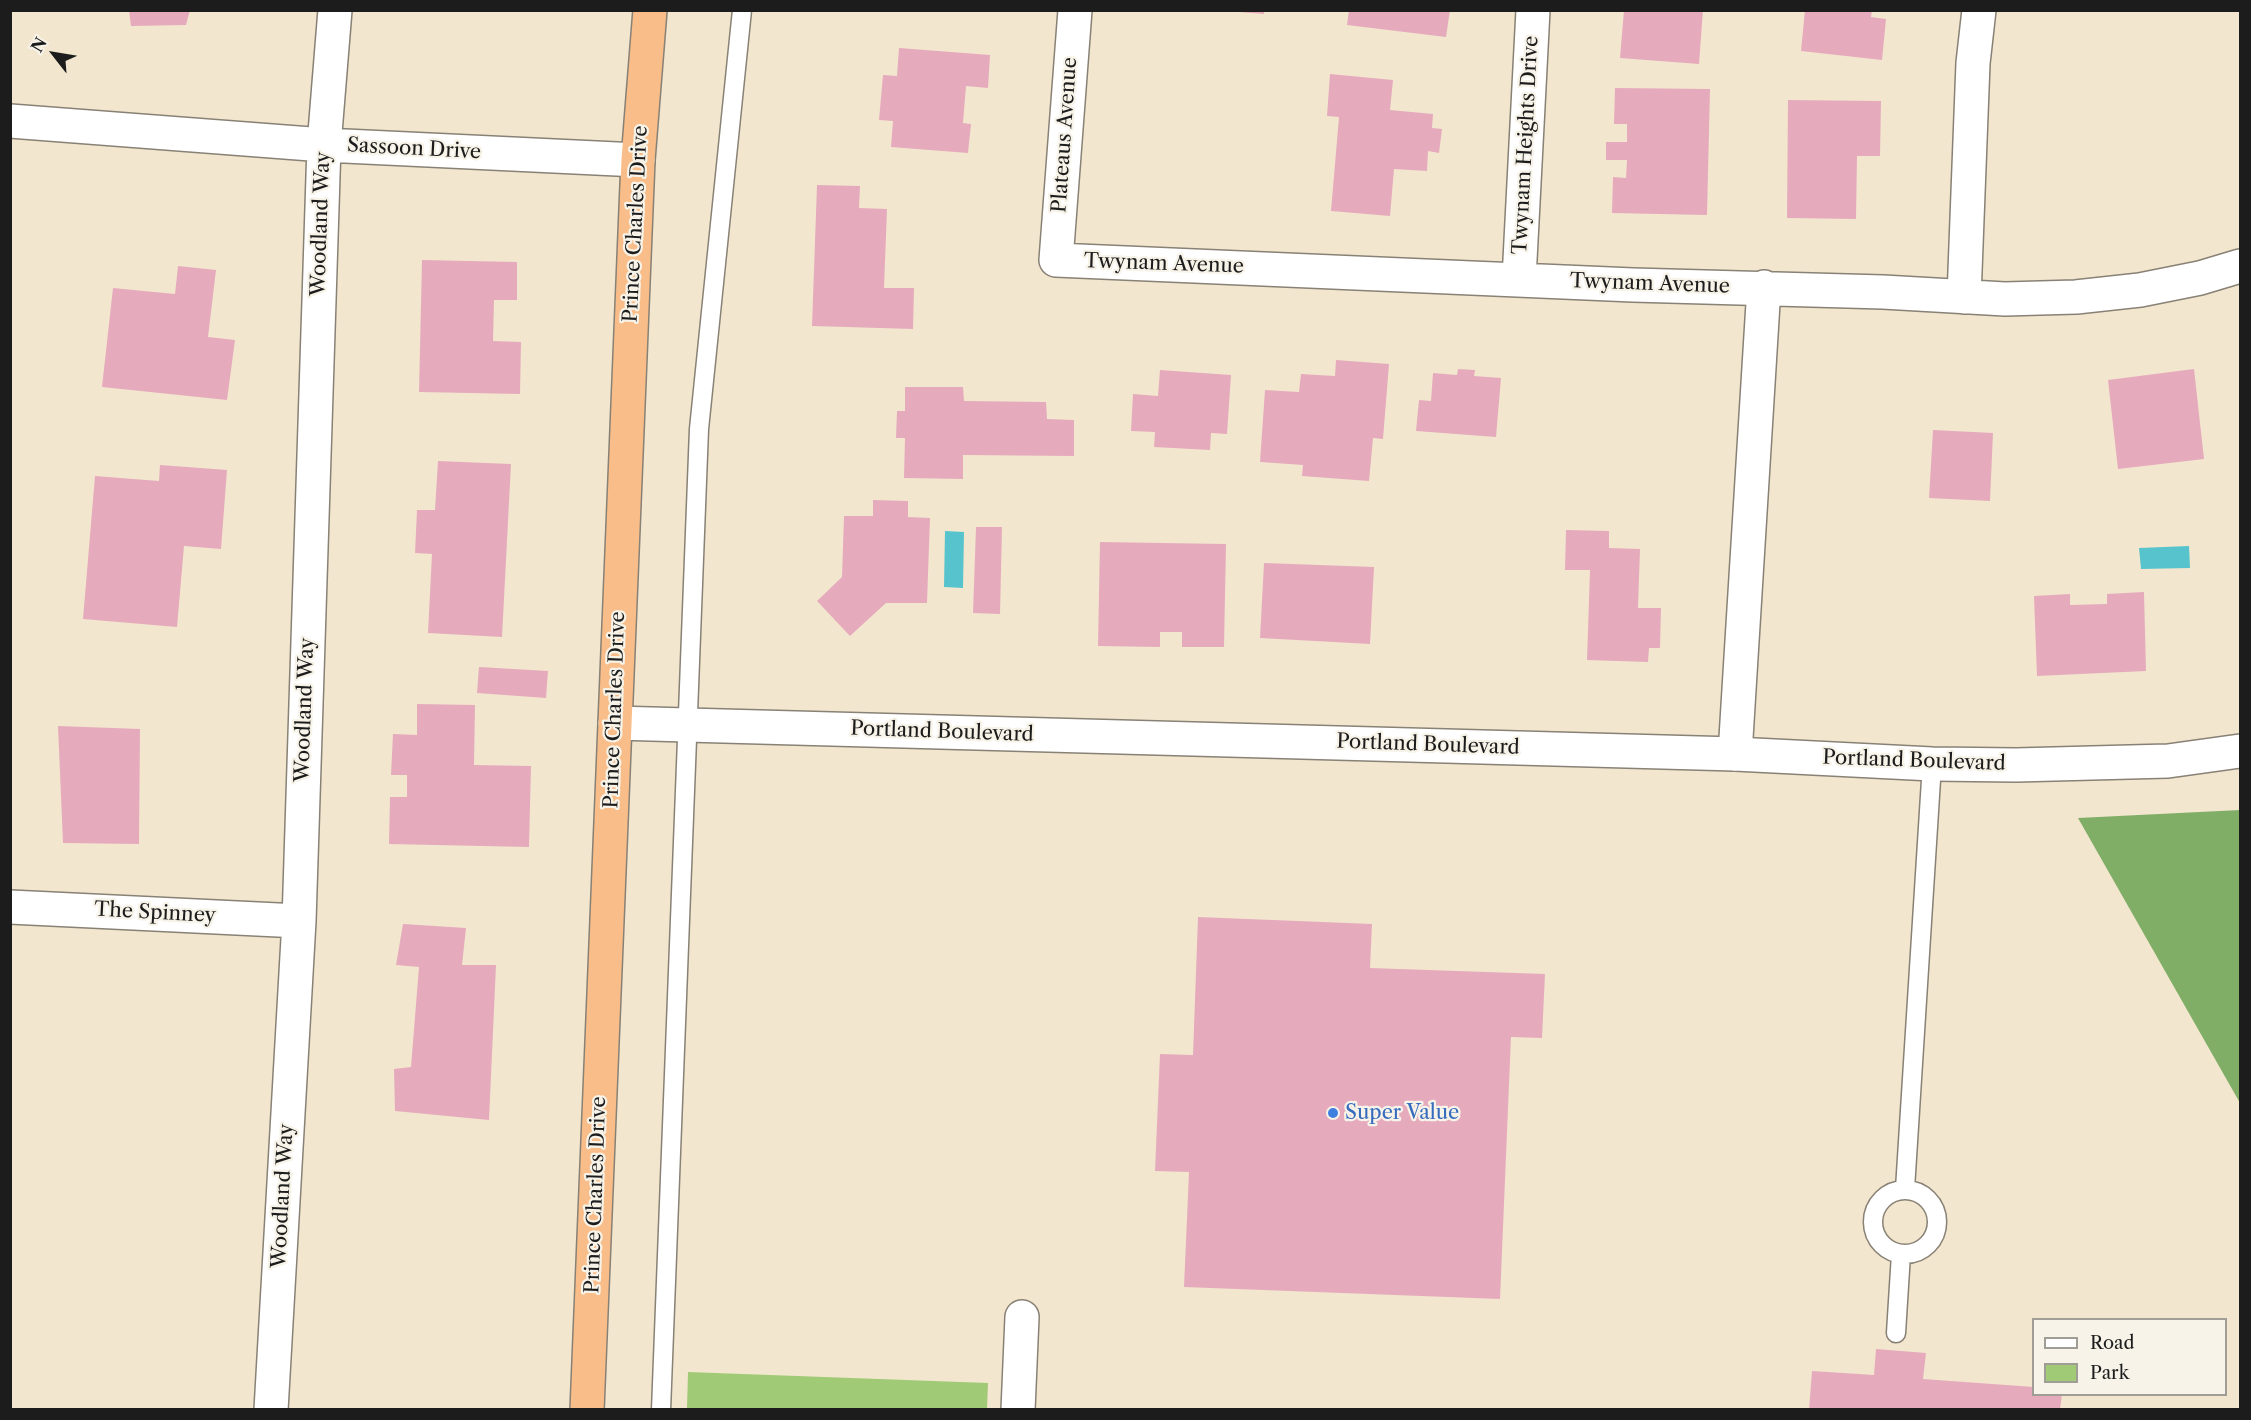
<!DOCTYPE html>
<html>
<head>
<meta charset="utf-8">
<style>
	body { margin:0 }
	#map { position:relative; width:2251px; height:1420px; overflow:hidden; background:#f3e6ce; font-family:"Libre Caslon Text",serif }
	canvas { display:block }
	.frame { position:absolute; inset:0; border:12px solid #1c1c1c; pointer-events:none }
	.legend { position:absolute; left:2032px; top:1318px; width:195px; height:78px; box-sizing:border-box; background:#f7f3e8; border:2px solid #9f9d96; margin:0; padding:8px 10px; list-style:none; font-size:18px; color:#1c1c1c }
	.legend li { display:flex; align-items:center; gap:12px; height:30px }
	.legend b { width:30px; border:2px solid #9f9d96 }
	.north { position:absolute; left:24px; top:24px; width:60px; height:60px; -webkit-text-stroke:4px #f7f3e8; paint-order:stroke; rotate:301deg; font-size:16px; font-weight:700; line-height:24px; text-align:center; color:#1c1c1c }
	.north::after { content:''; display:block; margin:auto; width:21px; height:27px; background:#1c1c1c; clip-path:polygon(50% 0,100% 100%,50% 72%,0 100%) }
</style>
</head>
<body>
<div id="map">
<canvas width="2251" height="1420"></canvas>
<div class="frame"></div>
<ul class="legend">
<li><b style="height:8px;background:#fff"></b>Road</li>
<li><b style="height:16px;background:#a0ca76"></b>Park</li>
</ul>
<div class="north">N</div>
</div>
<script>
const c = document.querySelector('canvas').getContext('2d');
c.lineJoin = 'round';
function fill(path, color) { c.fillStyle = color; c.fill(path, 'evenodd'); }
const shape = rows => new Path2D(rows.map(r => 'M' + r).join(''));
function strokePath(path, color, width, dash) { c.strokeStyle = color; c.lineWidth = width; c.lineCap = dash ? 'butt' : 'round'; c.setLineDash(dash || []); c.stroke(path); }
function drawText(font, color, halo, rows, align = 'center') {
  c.font = font + ' "Libre Caslon Text",serif'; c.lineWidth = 4.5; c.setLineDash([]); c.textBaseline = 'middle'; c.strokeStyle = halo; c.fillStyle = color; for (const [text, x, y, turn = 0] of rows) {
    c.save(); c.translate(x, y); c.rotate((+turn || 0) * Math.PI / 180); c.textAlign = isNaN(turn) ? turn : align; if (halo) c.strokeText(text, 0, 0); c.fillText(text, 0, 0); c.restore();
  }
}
fill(shape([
	[688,1372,988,1383,987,1409,687,1409]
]), '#a0ca76');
fill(shape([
	[2240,810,2240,1103,2078,818]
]), '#80ae67');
fill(shape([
	[945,531,964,532,963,588,944,587],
	[2189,546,2190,568,2141,569,2139,548]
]), '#57c4cd');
fill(shape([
	[129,10,190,10,186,25,131,26],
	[1239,10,1264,10,1264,14,1239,12],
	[1349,10,1450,10,1446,37,1347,25],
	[1624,10,1703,10,1699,64,1620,58],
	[1805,10,1872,10,1871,17,1886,19,1882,60,1801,51],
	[899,48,990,55,988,88,966,86,963,123,971,124,968,153,891,147,893,121,879,120,883,75,897,76],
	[1330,74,1393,80,1390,110,1433,114,1432,128,1442,129,1439,153,1428,151,1427,171,1394,169,1390,216,1331,211,1339,117,1327,116],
	[1615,88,1710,89,1707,215,1612,213,1613,177,1626,178,1627,160,1606,160,1606,142,1627,142,1627,124,1614,124],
	[1788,100,1881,101,1880,156,1857,156,1856,219,1787,218],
	[817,185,860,186,859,208,887,209,884,288,914,288,913,329,812,326],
	[422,260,517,262,517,300,494,300,493,341,521,342,520,394,419,392],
	[178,266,216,270,208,337,235,340,227,400,102,387,113,288,175,294],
	[1336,360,1389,364,1383,439,1373,438,1369,481,1302,476,1303,465,1260,462,1265,390,1299,392,1301,374,1335,376],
	[1458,369,1475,370,1474,376,1501,378,1496,437,1416,431,1419,400,1431,401,1433,373,1457,375],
	[2194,369,2204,459,2118,469,2108,380],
	[1160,370,1231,375,1227,434,1211,433,1210,450,1154,447,1155,432,1131,431,1133,394,1158,396],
	[905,387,963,387,964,401,1046,402,1047,419,1074,420,1074,456,963,455,963,479,904,478,905,438,896,438,897,411,905,411],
	[1933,430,1993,433,1990,501,1929,498],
	[438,461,511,464,502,637,428,633,432,554,415,553,417,510,435,510],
	[160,465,227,470,221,549,184,546,177,627,83,619,95,476,159,481],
	[873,500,908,501,908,517,930,518,927,603,886,603,850,636,817,601,842,577,844,516,873,516],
	[976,527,1002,527,1000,614,973,613],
	[1566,530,1609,531,1609,548,1640,549,1638,608,1661,608,1660,648,1649,648,1648,662,1587,660,1590,570,1565,570],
	[1100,542,1226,544,1224,647,1182,647,1182,632,1160,632,1160,647,1098,646],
	[1264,563,1374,567,1370,644,1260,638],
	[2144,592,2146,671,2037,676,2034,596,2070,594,2070,605,2107,604,2107,594],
	[479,667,548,671,546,698,477,693],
	[417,704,475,705,474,765,531,766,529,847,389,844,390,797,407,797,407,775,391,775,393,734,417,735],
	[58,726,140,729,139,844,63,843],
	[1198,917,1372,924,1370,968,1545,974,1542,1038,1511,1037,1500,1299,1184,1287,1189,1172,1155,1171,1160,1054,1193,1055],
	[403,924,466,928,462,965,496,965,489,1120,395,1111,394,1069,411,1067,419,967,396,965],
	[1876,1349,1926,1353,1923,1379,2034,1387,2034,1394,2062,1394,2060,1410,1809,1410,1812,1371,1874,1375]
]), '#e5abbd');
const service = shape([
	[1905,1189,1932,764],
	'1873 1222a32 32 0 1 1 64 0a32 32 0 1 1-64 0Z',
	[1896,1333,1901,1254],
	[661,1410,699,429,742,10]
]);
const minor = shape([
	[1075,10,1056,260,1633,285,1883,292,2005,299,2076,297,2140,290,2200,278,2240,266],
	[10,121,324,145,638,160],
	[1519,279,1533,10],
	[1964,297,1973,63,1979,10],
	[1735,754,1764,287],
	[10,907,299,921],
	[271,1410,299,921,324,145,335,10],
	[1018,1410,1022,1317]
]);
const tertiary = shape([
	[615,723,1735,754,1932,764,2016,765,2168,761,2240,751]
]);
const trunk = shape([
	[587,1410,638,160,650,10]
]);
strokePath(service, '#888175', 21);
strokePath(minor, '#888175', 36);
strokePath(tertiary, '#888175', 36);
strokePath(trunk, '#888175', 36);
strokePath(service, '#fff', 18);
strokePath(minor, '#fff', 33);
strokePath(tertiary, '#fff', 33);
strokePath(trunk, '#f8bd88', 33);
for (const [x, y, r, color] of [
	[1333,1113,6,"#3f7fe0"]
]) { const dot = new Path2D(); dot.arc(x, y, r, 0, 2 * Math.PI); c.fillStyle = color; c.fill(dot); strokePath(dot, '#f7f3e8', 2); }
drawText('20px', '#1c1c1c', '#f7f3e8', [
	["Plateaus Avenue",1065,135,-86],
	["Twynam Heights Drive",1526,145,-87],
	["Sassoon Drive",414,149,3],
	["Woodland Way",321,224,-88],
	["Prince Charles Drive",636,224,-87],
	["Twynam Avenue",1164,264,2],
	["Twynam Avenue",1650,284,2],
	["Woodland Way",305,710,-88],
	["Prince Charles Drive",615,710,-88],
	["Portland Boulevard",942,732,2],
	["Portland Boulevard",1428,745,2],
	["Portland Boulevard",1914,761,2],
	["The Spinney",155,913,3],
	["Prince Charles Drive",596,1195,-88],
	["Woodland Way",283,1196,-87]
]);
drawText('20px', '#366cbe', '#f7f3e8', [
	["Super Value",1345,1113]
], 'left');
</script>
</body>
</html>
